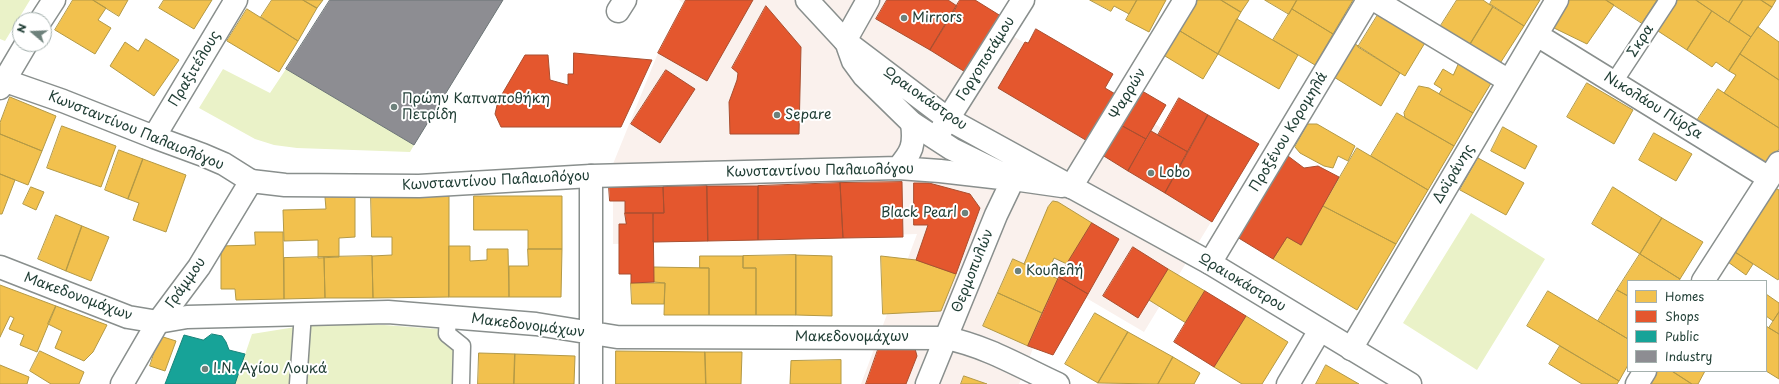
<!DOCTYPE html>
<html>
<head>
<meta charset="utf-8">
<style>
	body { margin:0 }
	#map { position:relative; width:1779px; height:384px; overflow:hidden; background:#fff; font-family:"Playpen Sans",sans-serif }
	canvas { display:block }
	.legend { position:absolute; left:1627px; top:280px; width:140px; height:92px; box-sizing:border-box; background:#fff; border:1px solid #a5b1ae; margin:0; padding:5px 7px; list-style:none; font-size:12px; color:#1f3d34 }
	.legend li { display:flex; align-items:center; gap:8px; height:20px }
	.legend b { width:20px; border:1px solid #a5b1ae }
	.north { position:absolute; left:12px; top:12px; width:40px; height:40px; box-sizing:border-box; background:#fff; border:1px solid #a5b1ae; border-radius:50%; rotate:289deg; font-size:11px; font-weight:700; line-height:16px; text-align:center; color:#1f3d34 }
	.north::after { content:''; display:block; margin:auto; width:14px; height:18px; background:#6d817b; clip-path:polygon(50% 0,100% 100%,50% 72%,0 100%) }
</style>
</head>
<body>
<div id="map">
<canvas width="1779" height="384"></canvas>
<ul class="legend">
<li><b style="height:11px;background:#f2c14e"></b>Homes</li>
<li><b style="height:11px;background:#e4572e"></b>Shops</li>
<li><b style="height:11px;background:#17a398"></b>Public</li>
<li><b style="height:11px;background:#8d8d92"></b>Industry</li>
</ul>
<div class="north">N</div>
</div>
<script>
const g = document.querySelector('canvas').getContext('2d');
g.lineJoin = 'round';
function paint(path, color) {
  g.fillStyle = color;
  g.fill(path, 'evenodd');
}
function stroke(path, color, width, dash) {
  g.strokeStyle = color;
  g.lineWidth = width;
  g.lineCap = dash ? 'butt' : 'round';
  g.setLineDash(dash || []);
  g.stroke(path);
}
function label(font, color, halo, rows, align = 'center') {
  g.font = font + ' "Playpen Sans",sans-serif';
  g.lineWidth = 4;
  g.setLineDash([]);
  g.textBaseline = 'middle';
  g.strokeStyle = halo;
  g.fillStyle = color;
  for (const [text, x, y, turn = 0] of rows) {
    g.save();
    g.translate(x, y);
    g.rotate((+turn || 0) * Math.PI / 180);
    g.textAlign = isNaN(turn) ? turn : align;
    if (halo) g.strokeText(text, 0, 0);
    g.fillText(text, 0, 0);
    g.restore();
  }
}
const built = new Path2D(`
	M679,0H955L1239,176L1144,332L1059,282L1019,384H861L917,234L613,244V164L658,53L684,4Z`);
const green = new Path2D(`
	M0,0H30L5,41L0,39Z
	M223,69L270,93L286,69L414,145L410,152L297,148L274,145L255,139L199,108Z
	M1471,213L1545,259L1477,370L1403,323Z
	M308,325H384L451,330L465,384H235L252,334Z`);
const homes = new Path2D(`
	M73,0H93L106,8L98,20L111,28L95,54L55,30Z
	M93,0H128L119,16Z
	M164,0H212L194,29L159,8Z
	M272,0H303L317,8L298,41L261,17Z
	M303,0H323L317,8Z
	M1090,0H1137L1129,14L1114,6L1111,11Z
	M1137,0H1166L1149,32L1126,20Z
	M1198,0H1221L1241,12L1218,54L1180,31Z
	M1221,0H1249L1241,12Z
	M1265,0H1297L1289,14Z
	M1297,0H1353L1333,34L1292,9Z
	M1457,0H1483L1493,7L1469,46L1440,27Z
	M1492,0H1540L1524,26L1490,4Z
	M1567,0H1606L1614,5L1587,44L1552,27Z
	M1606,0H1657L1642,23Z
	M1678,0H1696L1712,11L1687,50L1658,31Z
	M1696,0H1743L1729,22Z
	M1743,0H1761L1772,7L1751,37L1729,22Z
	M1761,0H1776L1772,7Z
	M1493,7L1524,26L1499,65L1469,46Z
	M247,9L298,41L279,72L227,41Z
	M1292,9L1333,34L1315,65L1273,40Z
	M1712,11L1751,37L1729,71L1716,62L1712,67L1687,50Z
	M1379,13L1426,41L1405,76L1358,47Z
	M1237,19L1298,55L1279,89L1218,54Z
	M1758,27L1779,42V80L1740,54Z
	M1180,31L1218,54L1203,79L1165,56Z
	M146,39L179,60L154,96L110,66L125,42L138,51Z
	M1349,40L1400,73L1381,106L1329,74Z
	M1740,54L1779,80V128L1724,93L1736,75L1729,71Z
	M1460,61L1493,80L1473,113L1439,94L1442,89L1434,84L1443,69L1453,75Z
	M1587,83L1633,110L1614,144L1567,117Z
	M1419,86L1429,88L1473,113L1454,146L1405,118L1404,113Z
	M1718,89L1779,128V149L1766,168L1696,122Z
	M10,97L56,116L42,151L0,134V123Z
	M1397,113L1454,146L1428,190L1371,156Z
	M1308,124H1317L1355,146L1348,161L1338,156L1333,168L1324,166L1300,153L1295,147Z
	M62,126L116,146L101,187L47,168Z
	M1503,127L1537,146L1525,169L1491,151Z
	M1654,133L1692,154L1676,181L1639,160Z
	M0,134L42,151L28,185L0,174Z
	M1357,148L1428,190L1396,244L1323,206Z
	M119,150L143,159L128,199L105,190Z
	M1478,158L1524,183L1506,215L1460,190Z
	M143,159L186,175L166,232L133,220L139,203L128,199Z
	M0,174L15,180L2,214H0Z
	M31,187L44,192L36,210L23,204Z
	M1613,187L1662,218L1640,254L1592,224Z
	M1775,188L1779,190V278L1778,280L1735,252Z
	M355,196V237L339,238V257L318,258V240L284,241L283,210L326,209L325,197Z
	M371,196H449V297L373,298L372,256L392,255V237H372Z
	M474,196H562V249H528V230H474Z
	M1053,201L1058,202L1092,223L1067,264L1054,258L1047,274L1024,264L1048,207Z
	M1323,206L1396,244L1357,310L1273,259L1287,237L1301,245Z
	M56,215L82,226L66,271L38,259Z
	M1662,218L1703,242L1680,279L1640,254Z
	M82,226L109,237L91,281L66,271Z
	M255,232H283L284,299L236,300L235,289H221V246L255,245Z
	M449,246H470V261L487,260V249H508L509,297H449Z
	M528,249H562L561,297H509V266H528Z
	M1735,252L1753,264L1746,275L1728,262Z
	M1640,254L1680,279L1679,281H1628V296L1617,290Z
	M796,255L832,256V316L796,315Z
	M796,255V315H756V268H743V256Z
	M372,256L373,298H325L324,257Z
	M700,256H743V268H756V315H709V268H700Z
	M881,256L916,260L956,274L941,311L883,314Z
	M324,257L325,298L284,299V258Z
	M1013,259L1058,279L1042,313L998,293Z
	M654,267L709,268V315H664L665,283L654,282Z
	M1168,269L1205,291L1186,323L1149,300Z
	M631,283H665L664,304H632Z
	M0,285L56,306L37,352L20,345L24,335L9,329L14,318L10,316L0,337Z
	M1617,290L1628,296V339L1598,321Z
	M1548,291L1628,339V365L1619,381L1527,326Z
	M998,293L1042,313L1028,346L983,326Z
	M1766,294L1779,303V312L1773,321L1766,316Z
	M56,306L107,325L93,352L84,361L55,348L62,331L48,324Z
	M1779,312V334L1769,328Z
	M1095,313L1128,332L1098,383L1065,364Z
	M1246,316L1288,342L1262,384H1242L1214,367Z
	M1766,326L1779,334V379L1766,371Z
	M1128,332L1173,357L1158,384L1098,383Z
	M160,336L176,341L165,371L150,366Z
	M1560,346L1619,381L1617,384H1582L1549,364Z
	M40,351L84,372L79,384H51L30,371Z
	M616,351L705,352L706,384H616Z
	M705,352H742L741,384H706Z
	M479,353L515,354L514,384H478Z
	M515,354L575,356L574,384H514Z
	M1173,357L1200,373L1194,384H1158Z
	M841,360V384H790L791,361Z
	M0,365L29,377L27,384H0Z
	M1326,365L1359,384H1316Z
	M1655,371H1672L1692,384H1647Z
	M1672,371H1705L1698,384H1692Z
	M964,376L987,384H961Z`);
const shops = new Path2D(`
	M686,0H753L707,81L658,53Z
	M887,0H948L957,6L930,50L876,19Z
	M960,0H975L1004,18L970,75L930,50Z
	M766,6L801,47L799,134H730L729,102L737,80L738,73L732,68Z
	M1036,29L1113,74L1105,88L1117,95L1089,142L998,88L1025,42L1028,43Z
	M574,53L652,60L621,127H501L495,114L498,101L525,55H548L550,80L568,85V74H573Z
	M666,70L695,89L660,143L631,124Z
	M1137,88L1166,105L1146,139L1117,123Z
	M1179,98L1208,115L1188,152L1158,135Z
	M1208,115L1259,144L1212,222L1165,193Z
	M1117,123L1146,139L1128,171L1099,153Z
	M1151,131L1188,152L1165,193L1128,171Z
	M1288,156L1304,168L1318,166L1339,177L1301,245L1287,237L1273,259L1237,237Z
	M902,182L903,237L843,238L840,183Z
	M840,183L843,238L758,240V186Z
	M914,183H929L970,194L980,208L956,274L916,260L928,225H914Z
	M707,186H758V240L708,241Z
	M707,186L708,241L653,242V213H664L663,187Z
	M609,187H663L664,213H625V201H610Z
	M625,213H653L654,282L631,283V274H619V224H626Z
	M1092,223L1119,239L1088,294L1059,277Z
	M1133,247L1168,269L1138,318L1103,296Z
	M1059,277L1088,294L1053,355L1028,346Z
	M1205,291L1246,316L1214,367L1174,342Z
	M880,344L914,345L917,356L906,384H866Z`);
const public = new Path2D(`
	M212,334L222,336L226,342L229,350L245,354L235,384H165L184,335L203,340Z`);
const industry = new Path2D(`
	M330,0H503L414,145L286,69Z`);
const pedestrian = new Path2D(`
	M1614,82L1668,0
	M448,316L447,334L462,346L461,384
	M298,384L303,313`);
const minor = new Path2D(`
	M1375,0L1509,81
	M618,11L625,0
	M41,20L54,0
	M1537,35L1769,178
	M845,41L868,0
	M0,79L63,101L154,137L203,155L224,164L251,181
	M0,88L26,44
	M154,137L236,0
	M936,138L1023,0
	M1071,187L1185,0
	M1210,263L1368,0
	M0,267L128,317L158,322L187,317L388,312L536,324L617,337L946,338C986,346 1021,367 1058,384
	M1703,281L1779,163
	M1351,349L1557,0
	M591,384V176
	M1288,384L1320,330
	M1637,384L1645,371`);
const tertiary = new Path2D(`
	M898,168C912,152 915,145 912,123
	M122,384L158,322L199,267L251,181L285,185L419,186L591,176L898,168L940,171L1010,179
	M927,384L996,215L1019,167`);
const secondary = new Path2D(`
	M807,0L845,41L948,119L1210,263L1410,384
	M848,47L853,61L864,76L912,123L952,149L1013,179L1062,186`);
const markers = [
	[904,18,4,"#6d817b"],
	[394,107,4,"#6d817b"],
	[777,115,4,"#6d817b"],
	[1151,173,4,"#6d817b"],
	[965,213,4,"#6d817b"],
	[1018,271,4,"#6d817b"],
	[205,369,4,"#6d817b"]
];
const poiNames = [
	["Mirrors",912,18],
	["Πρώην Καπναποθήκη",402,99],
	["Πετρίδη",402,115],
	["Separe",785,115],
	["Lobo",1159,173],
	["Black Pearl",957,213,"right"],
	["Κουλελή",1026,271],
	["Ι.Ν. Αγίου Λουκά",213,369]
];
const streetNames = [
	["Σκρα",1641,41,-57],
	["Γοργοποτάμου",986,59,-58],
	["Πραξιτέλους",195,69,-59],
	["Ψαρρών",1128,94,-59],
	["Ωραιοκάστρου",925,99,35],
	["Νικολάου Πύρζα",1653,106,32],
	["Κωνσταντίνου Παλαιολόγου",136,131,22],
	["Προξένου Κορομηλά",1289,132,-59],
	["Κωνσταντίνου Παλαιολόγου",820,171,-1],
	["Δοϊράνης",1454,174,-59],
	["Κωνσταντίνου Παλαιολόγου",496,181,-3],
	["Θερμοπυλών",973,271,-68],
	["Γράμμου",186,283,-55],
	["Ωραιοκάστρου",1242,283,31],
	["Μακεδονομάχων",78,297,20],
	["Μακεδονομάχων",528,326,7],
	["Μακεδονομάχων",852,337]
];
paint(built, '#faf1ed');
paint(green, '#eaf2c8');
paint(homes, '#f2c14e');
stroke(homes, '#b39946', 1);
paint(shops, '#e4572e');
stroke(shops, '#a94f30', 1);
paint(public, '#17a398');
stroke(public, '#19847a', 1);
paint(industry, '#8d8d92');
stroke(industry, '#6c7576', 1);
stroke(pedestrian, '#898f8d', 19);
stroke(minor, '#898f8d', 25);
stroke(tertiary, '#898f8d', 25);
stroke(secondary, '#898f8d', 25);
stroke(pedestrian, '#fff', 16);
stroke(minor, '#fff', 22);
stroke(tertiary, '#fff', 22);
stroke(secondary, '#fff', 22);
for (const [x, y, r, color] of markers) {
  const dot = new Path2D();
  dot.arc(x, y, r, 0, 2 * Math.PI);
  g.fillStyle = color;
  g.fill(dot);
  stroke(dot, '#fff', 1.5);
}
label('14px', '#1f3d34', '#fff', poiNames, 'left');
label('14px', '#1f3d34', '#fff', streetNames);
</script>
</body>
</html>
